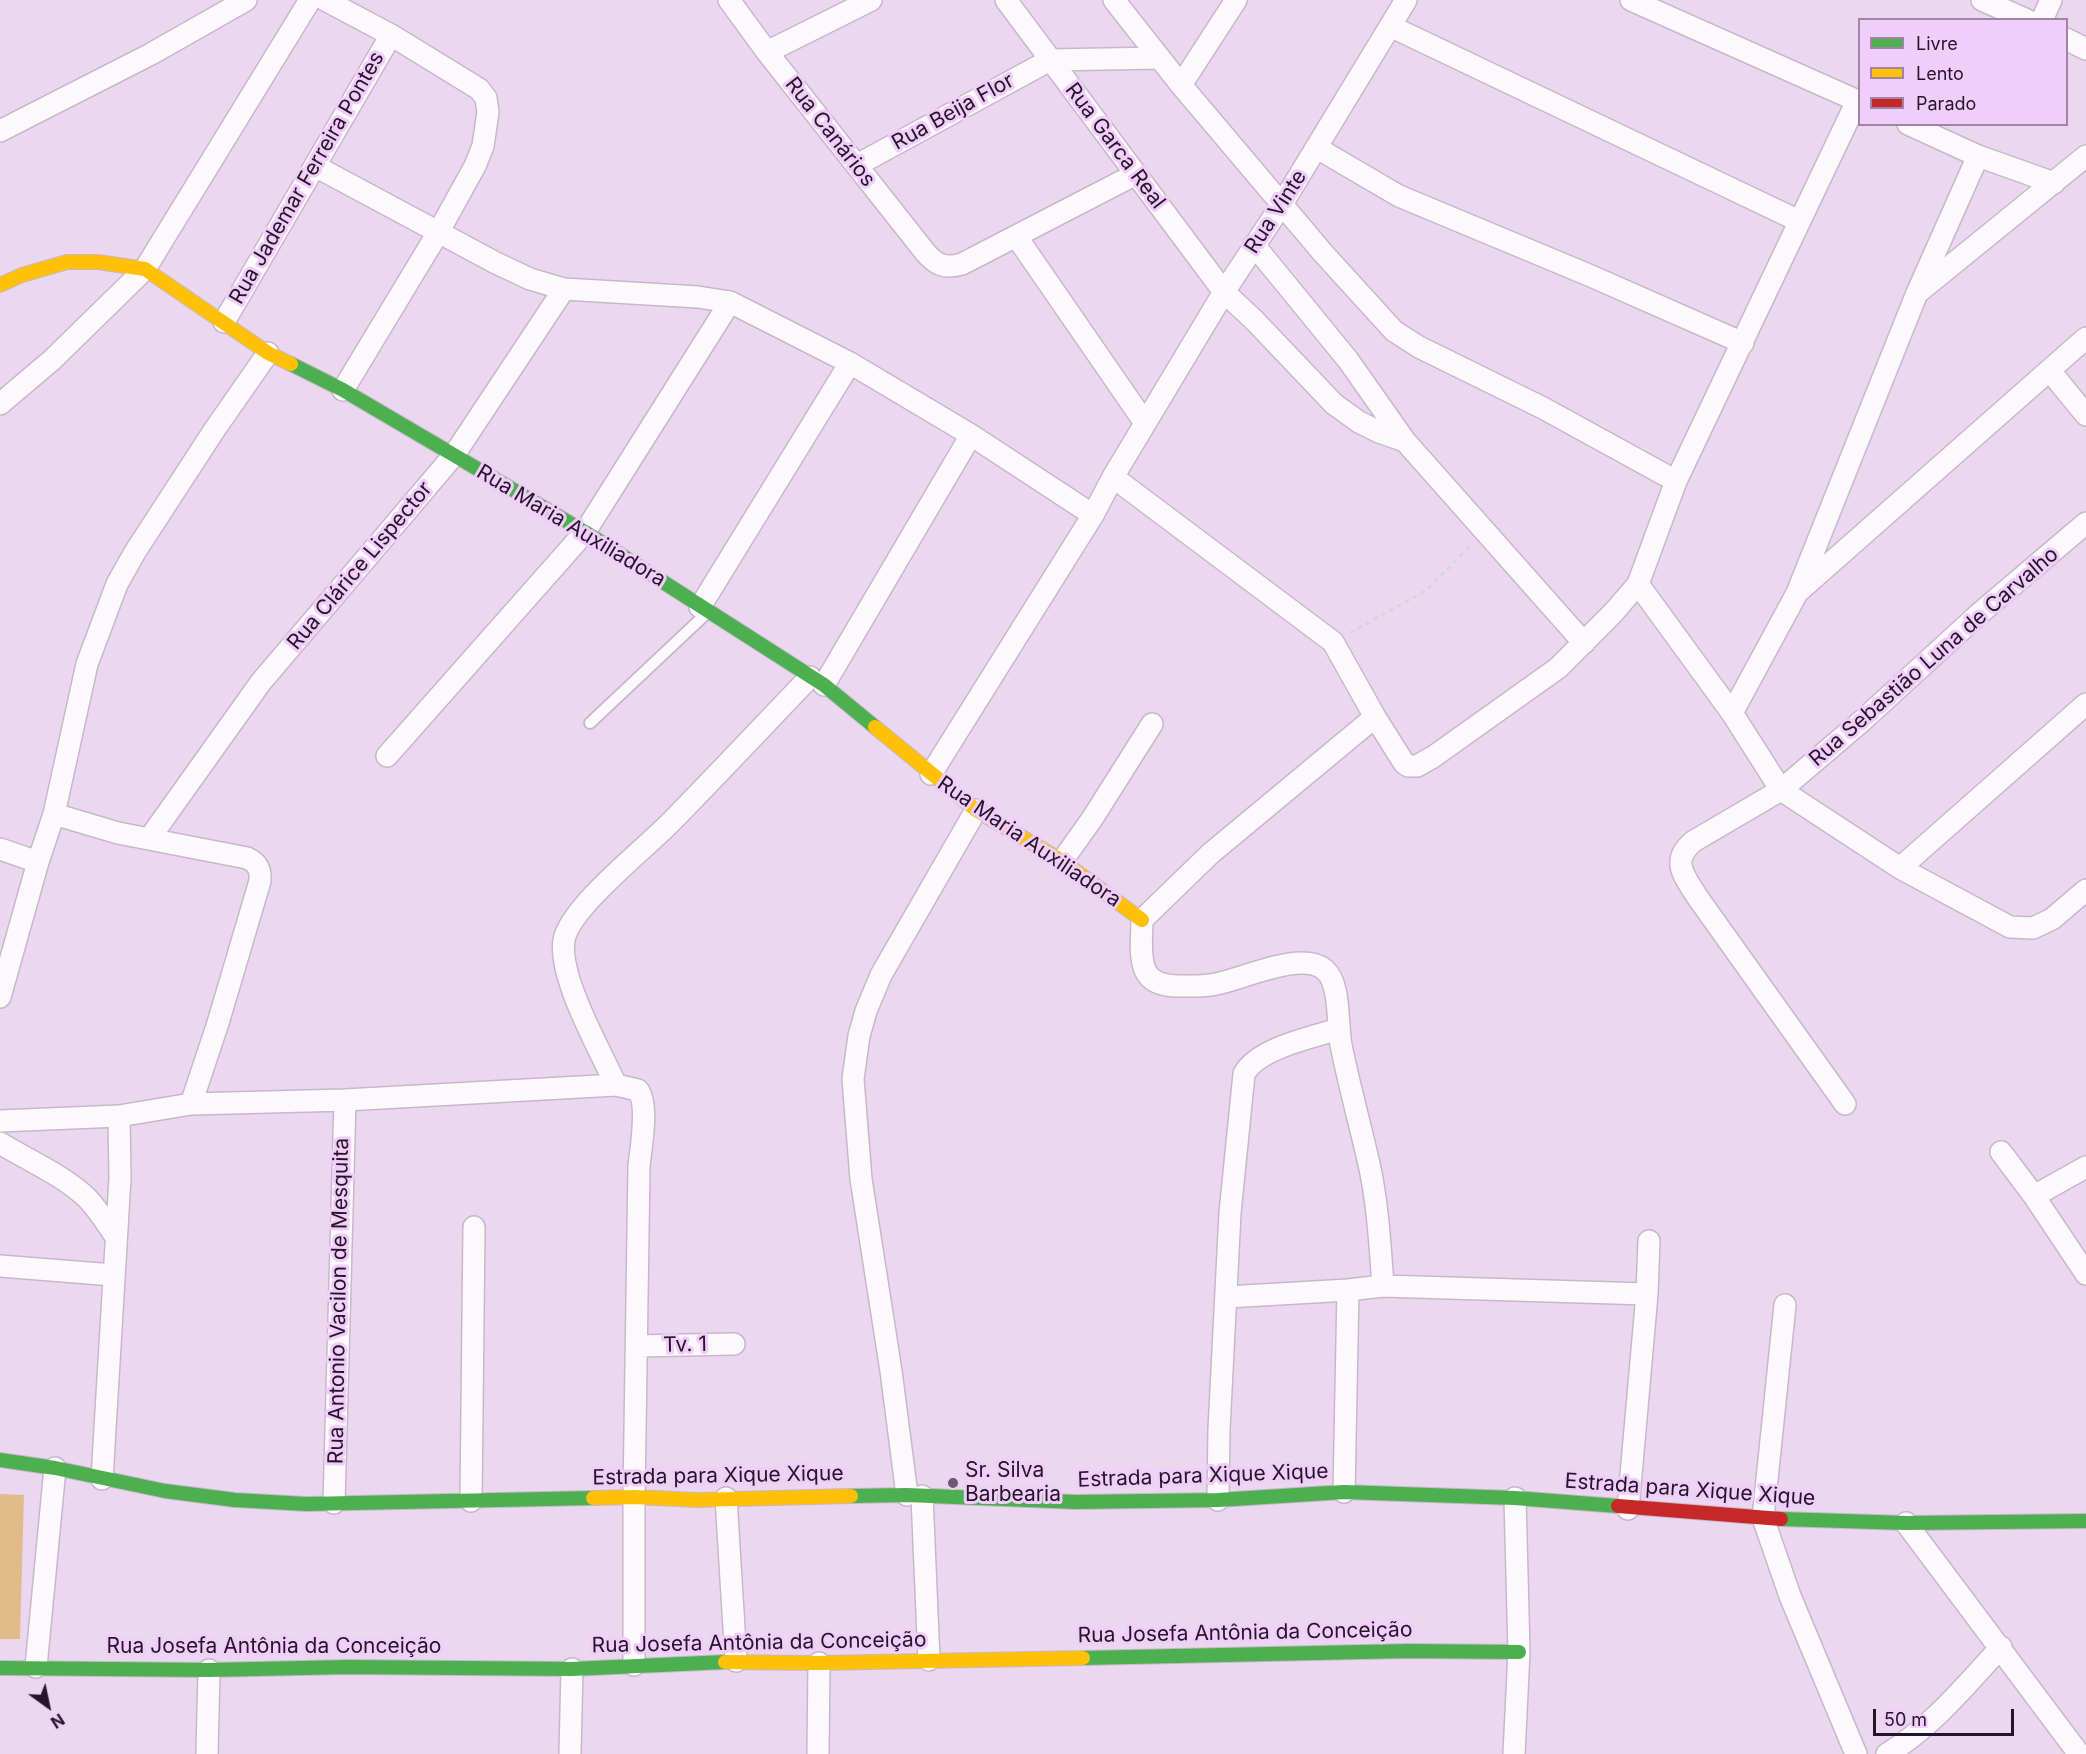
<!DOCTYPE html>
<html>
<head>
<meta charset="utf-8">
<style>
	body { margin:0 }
	#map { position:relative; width:2086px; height:1754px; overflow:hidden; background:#ebd8f0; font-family:Inter,sans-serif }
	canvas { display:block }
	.legend { position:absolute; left:1858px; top:18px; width:210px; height:108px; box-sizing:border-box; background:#f1cdfa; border:2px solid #a083a7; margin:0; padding:8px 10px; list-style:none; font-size:18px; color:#26152a }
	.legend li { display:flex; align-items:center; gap:12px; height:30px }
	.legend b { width:30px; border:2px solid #a083a7 }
	.north { position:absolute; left:18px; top:1676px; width:60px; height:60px; -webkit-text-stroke:4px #f1cdfa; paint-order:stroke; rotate:147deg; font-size:16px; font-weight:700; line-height:24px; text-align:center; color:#26152a }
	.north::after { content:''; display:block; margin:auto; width:21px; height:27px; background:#26152a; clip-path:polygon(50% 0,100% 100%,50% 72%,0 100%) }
	.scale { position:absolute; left:1873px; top:1709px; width:141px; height:27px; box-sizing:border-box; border:3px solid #26152a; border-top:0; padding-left:8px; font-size:18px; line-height:21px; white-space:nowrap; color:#26152a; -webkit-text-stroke:4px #f1cdfa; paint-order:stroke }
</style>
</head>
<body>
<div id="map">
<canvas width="2086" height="1754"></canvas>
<ul class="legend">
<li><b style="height:8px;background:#4caf50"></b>Livre</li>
<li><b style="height:8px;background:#ffc107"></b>Lento</li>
<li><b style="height:8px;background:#c62828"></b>Parado</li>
</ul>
<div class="north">N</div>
<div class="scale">50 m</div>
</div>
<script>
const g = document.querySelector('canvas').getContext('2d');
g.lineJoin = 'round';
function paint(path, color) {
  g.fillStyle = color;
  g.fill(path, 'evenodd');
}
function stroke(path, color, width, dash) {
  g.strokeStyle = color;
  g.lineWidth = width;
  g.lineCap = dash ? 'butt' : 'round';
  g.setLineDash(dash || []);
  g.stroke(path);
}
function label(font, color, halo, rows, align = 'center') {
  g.font = font + ' Inter,sans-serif';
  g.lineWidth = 6;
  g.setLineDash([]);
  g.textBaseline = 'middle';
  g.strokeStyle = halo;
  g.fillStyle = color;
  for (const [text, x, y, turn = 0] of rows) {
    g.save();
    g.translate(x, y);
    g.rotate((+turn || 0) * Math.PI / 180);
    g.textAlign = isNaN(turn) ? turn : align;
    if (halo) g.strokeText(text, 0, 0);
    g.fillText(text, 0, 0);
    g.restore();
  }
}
const green = new Path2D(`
	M0,1494L24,1495L20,1639H0Z`);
const path = new Path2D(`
	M1350,633L1427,590L1472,544`);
const lane = new Path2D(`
	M590,723L708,612`);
const street = new Path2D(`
	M325,0L391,35L479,89L486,98L488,112L483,146L475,166L439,231L343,390
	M729,0L767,52L925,252C936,265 945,269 962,264L1136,174
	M1006,0L1224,292L1254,320L1334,404L1359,422L1379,432L1405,441
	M1114,0L1181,85L1323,253L1394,331L1419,347L1543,408L1676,481
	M1631,0L1860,102
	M1982,0L2027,20
	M2042,20L2051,0
	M1390,26L1799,221
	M2066,39L2086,49
	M767,52L871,0
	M1181,85L1236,0
	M1908,124L1978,156L2054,183
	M0,131L151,54L246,0
	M1317,148L1399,196L1591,276L1743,343
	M857,165L1050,60L1160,58
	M315,166L496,263L530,279L564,289L698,297L730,302L850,363L971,435L1093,515
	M1016,236L1145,423
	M1254,245L1348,360L1405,441L1584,643
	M1921,290L2086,156
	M224,322L391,35
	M2050,371L2086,415
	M0,404L52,360L145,269L310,0
	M1113,477L1333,642L1375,717L1404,763L1408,766H1417L1433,757L1558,668L1613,613L1638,584L1676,481L1857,101
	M1638,584L1732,713L1781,790L1900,868L2010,927L2033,928L2052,919L2086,890
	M1800,590L2086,338
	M700,607L850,363
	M824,685L971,435
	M1732,713L1797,593L1917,293L1978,156
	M1375,717L1210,854L1142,920C1142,936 1139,955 1145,970C1151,984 1166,986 1179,986C1192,986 1204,987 1216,984C1243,979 1302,950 1325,970C1341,984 1337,1025 1341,1045C1349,1085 1360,1124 1369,1164C1378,1204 1380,1246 1383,1286
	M387,756L585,532L730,302
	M931,774L1093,515L1113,477L1224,292L1282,204L1406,0
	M54,814L118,833L247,858C258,863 261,870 260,881L218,1023L191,1104
	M149,839L261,682L454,455L564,289
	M0,849L38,862
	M1062,861L1092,819L1152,724
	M1900,868L2086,704
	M0,997L38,862L54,814L87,664L117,584L135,552L215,429L268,353
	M616,1085C600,1050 558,977 564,940C570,907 646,848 671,822C718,774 764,725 810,677
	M1845,1104L1698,898C1685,877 1669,861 1694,841L1781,790L1863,720L1979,614L2086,523
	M0,1121L119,1116L191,1104L345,1100L616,1085L638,1090C649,1105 641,1147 639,1166L634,1497V1665
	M0,1143C29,1161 63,1175 88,1199C99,1211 107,1224 116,1237
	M2001,1152L2034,1196L2086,1274
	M2034,1196L2086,1167
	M0,1266L113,1275
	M1227,1297L1348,1290L1383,1286L1647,1294
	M1785,1305L1763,1518L1790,1596L1856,1754
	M637,1346L734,1344
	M102,1479L120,1178L119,1116
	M1344,1492L1348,1290
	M907,1495L891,1371L861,1179L853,1079L859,1036L866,1011L881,975L976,810
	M922,1496L929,1660
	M726,1498L736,1661
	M1218,1500L1219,1429L1230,1213L1244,1074C1258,1048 1311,1038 1338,1029
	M471,1501L474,1227
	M334,1503L345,1100
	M1628,1509L1647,1294L1649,1241
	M1906,1523L2079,1754
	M36,1667L55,1468
	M207,1754L209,1670
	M570,1754L572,1669
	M818,1754L819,1663
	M1514,1754L1519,1652L1515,1498
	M1887,1754C1932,1727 1966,1685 2001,1647`);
const fast = new Path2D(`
	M291,364L343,390L585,532L824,685L875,727
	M0,1460L55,1468L165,1491L235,1500L306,1504L593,1498
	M851,1496L907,1495L1076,1502L1218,1500L1344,1492L1515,1498L1618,1506
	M1781,1519L1906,1523L2086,1521
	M1083,1658L1408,1651L1519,1652
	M0,1668L209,1670L348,1667L572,1669L725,1662`);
const slow = new Path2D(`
	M0,285L22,275L67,262H98L145,269L268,353L291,364
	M875,727L976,810L1062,861L1142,920
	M593,1498L634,1497L697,1500L851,1496
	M725,1662L819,1663L1083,1658`);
const jam = new Path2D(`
	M1618,1506L1781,1519`);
const markers = [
	[953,1483,6,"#6b596f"]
];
const streetNames = [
	["Rua Beija Flor",953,112,-29],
	["Rua Canários",830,132,52],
	["Rua Garca Real",1115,146,53],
	["Rua Jademar Ferreira Pontes",307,178,-60],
	["Rua Vinte",1276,212,-57],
	["Rua Maria Auxiliadora",571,526,31],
	["Rua Clárice Lispector",360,566,-50],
	["Rua Sebastião Luna de Carvalho",1934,657,-41],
	["Rua Maria Auxiliadora",1029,842,34],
	["Rua Antonio Vacilon de Mesquita",339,1301,-89],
	["Tv. 1",685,1345,-1],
	["Estrada para Xique Xique",718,1476,-1],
	["Estrada para Xique Xique",1203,1476,-2],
	["Estrada para Xique Xique",1690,1490,4],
	["Rua Josefa Antônia da Conceição",1245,1633,-1],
	["Rua Josefa Antônia da Conceição",759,1643,-1],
	["Rua Josefa Antônia da Conceição",274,1647]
];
const poiNames = [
	["Sr. Silva",965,1471],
	["Barbearia",965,1495]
];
paint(green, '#e2bb8a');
stroke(lane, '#c8b7cb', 14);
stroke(street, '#c8b7cb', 24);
stroke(fast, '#c8b7cb', 16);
stroke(slow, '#c8b7cb', 16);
stroke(jam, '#c8b7cb', 16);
stroke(path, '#d9d4db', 3, [4.5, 4.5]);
stroke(lane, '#fcf9fd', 10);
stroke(street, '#fcf9fd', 21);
stroke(fast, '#4caf50', 14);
stroke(slow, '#ffc107', 14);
stroke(jam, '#c62828', 14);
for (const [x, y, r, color] of markers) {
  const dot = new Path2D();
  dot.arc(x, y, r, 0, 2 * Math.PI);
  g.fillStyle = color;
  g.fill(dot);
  stroke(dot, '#f1cdfa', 2);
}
label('21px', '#26152a', '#f1cdfa', streetNames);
label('21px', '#26152a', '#f1cdfa', poiNames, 'left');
</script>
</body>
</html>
